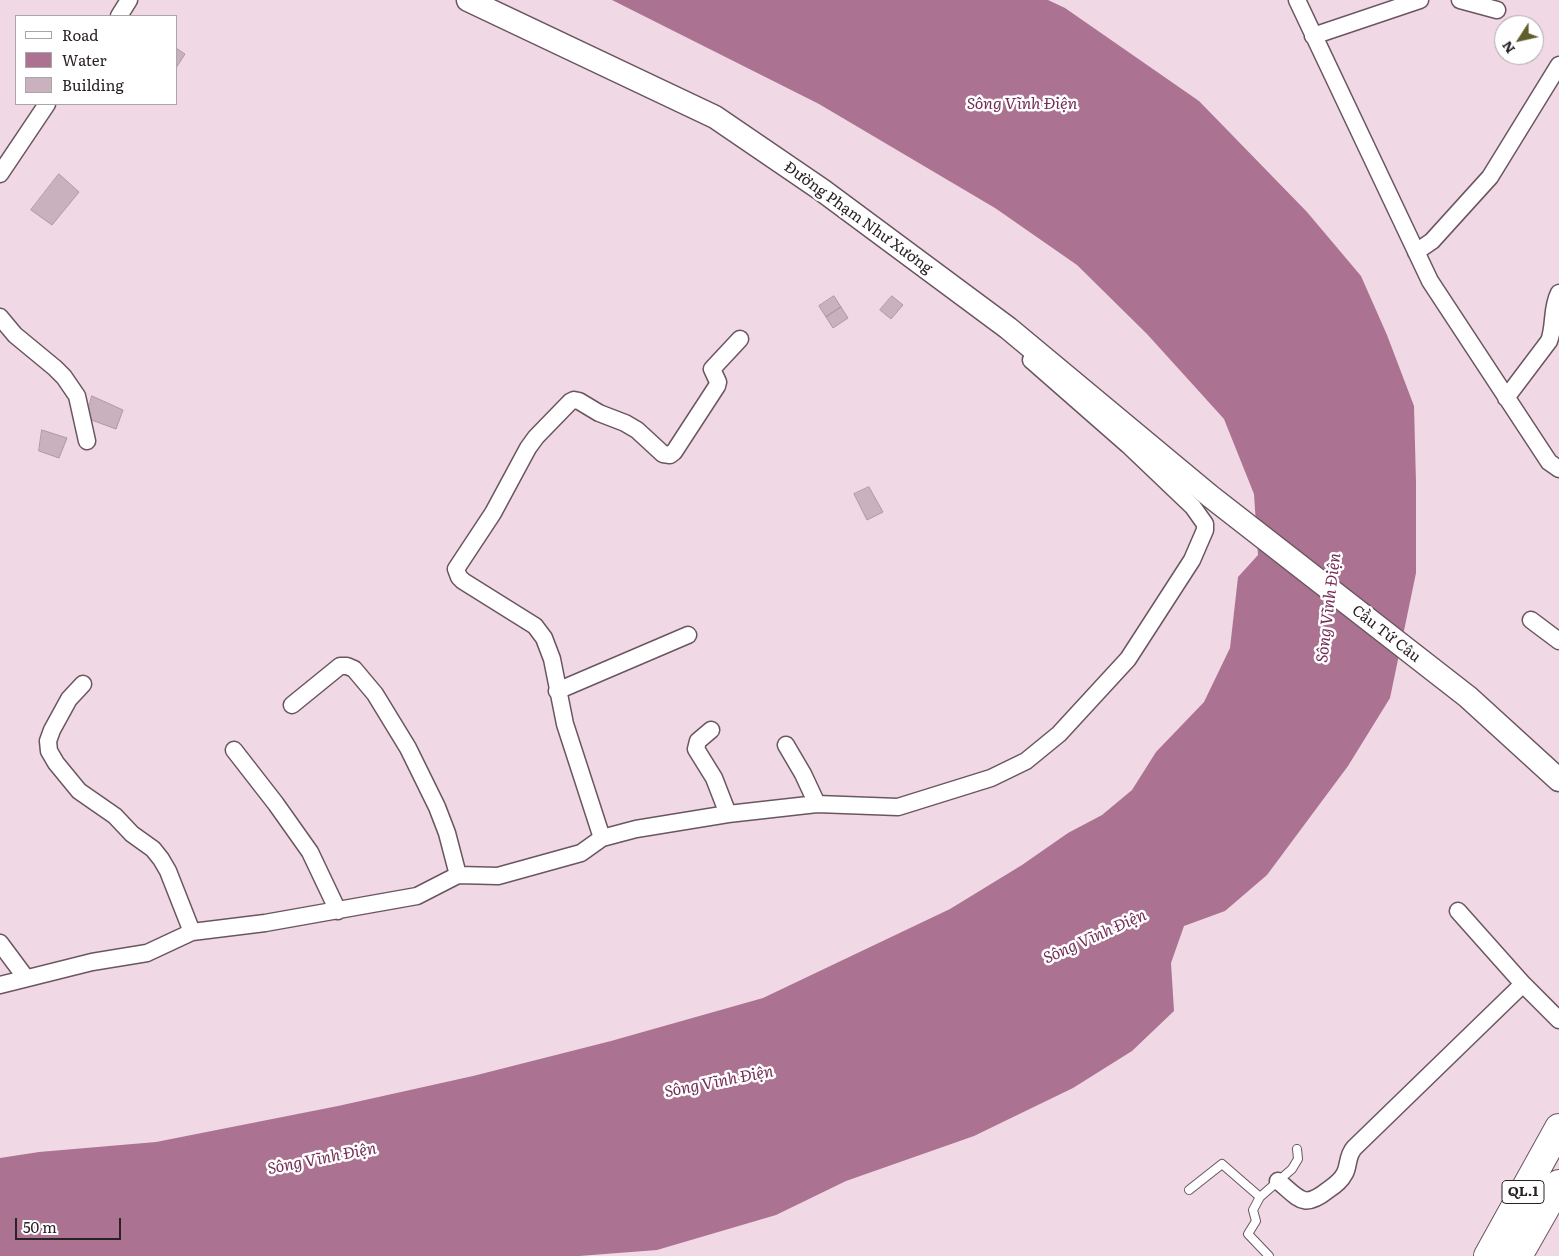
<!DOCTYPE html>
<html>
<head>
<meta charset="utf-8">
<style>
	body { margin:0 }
	#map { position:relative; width:1559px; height:1256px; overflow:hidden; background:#f0d8e4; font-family:Literata,serif }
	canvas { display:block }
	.legend { position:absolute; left:15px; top:15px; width:162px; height:90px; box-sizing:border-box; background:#fff; border:1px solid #aaa6a8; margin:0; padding:6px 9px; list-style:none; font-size:15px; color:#2a2125 }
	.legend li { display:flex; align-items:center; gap:10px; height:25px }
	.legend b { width:25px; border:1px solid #aaa6a8 }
	.north { position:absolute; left:1494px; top:15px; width:50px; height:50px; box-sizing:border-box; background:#fff; border:1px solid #aaa6a8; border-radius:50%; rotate:235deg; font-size:14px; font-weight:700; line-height:20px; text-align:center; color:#2a2125 }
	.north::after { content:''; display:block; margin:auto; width:18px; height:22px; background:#605f2c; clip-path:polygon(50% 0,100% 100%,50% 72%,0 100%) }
	.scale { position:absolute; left:15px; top:1218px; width:106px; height:22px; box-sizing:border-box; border:2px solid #2a2125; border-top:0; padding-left:6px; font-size:15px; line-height:18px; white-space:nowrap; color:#2a2125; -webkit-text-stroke:4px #fff; paint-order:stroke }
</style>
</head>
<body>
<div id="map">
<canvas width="1559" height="1256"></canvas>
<ul class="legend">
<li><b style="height:6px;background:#fff"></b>Road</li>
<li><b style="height:14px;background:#ac7291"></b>Water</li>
<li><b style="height:14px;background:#c9b2bd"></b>Building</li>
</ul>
<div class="north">N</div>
<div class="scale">50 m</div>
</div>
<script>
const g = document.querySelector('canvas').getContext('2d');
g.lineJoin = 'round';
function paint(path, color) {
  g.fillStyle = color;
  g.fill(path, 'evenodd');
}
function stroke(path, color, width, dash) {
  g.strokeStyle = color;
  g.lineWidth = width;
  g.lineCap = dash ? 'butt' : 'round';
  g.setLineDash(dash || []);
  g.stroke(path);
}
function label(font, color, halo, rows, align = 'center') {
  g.font = font + ' Literata,serif';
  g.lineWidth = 5;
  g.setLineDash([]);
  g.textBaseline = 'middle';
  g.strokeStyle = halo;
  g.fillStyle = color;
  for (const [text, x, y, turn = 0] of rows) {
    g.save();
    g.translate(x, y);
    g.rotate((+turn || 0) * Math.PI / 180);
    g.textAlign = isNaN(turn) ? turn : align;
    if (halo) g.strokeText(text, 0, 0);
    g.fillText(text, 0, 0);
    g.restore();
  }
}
const water = new Path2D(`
	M612,0H1048L1065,8L1199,101L1307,212L1361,276L1387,335L1414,406L1416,483V573L1390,698L1348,766L1267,875L1225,911L1184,926L1171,963L1174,1011L1132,1051L1073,1088L974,1136L846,1181L776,1215L657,1250L579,1256H0V1158L39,1152L156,1142L338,1106L473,1076L611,1041L763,998L950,909L1022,865L1068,833L1102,815L1132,790L1156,752L1204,702L1230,648L1238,577L1258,555L1254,494L1224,419L1147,334L1077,265L995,208L819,104Z`);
const building = new Path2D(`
	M176,48L185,54L176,68Z
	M59,174L79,192L52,225L31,210Z
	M834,296L841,307L826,317L819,306Z
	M892,296L903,305L891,319L880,310Z
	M841,307L848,318L833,328L826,317Z
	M92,396L123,410L116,429L86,418Z
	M42,430L67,438L59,458L39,451Z
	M869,487L883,512L867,520L854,494Z`);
const lane = new Path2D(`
	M1189,1190L1222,1164L1260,1197
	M1269,1256L1248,1234L1256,1221L1253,1210L1260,1197L1292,1169L1298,1159L1297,1149`);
const street = new Path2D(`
	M1297,0L1430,281L1549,462L1559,469
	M1460,0L1497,10
	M119,16L129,0
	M1313,36L1420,0
	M0,174L47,104
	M1416,252L1432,241L1490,177L1559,65
	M0,317L15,335L55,368L64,377L77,396L87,441
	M1506,398L1549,341C1555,326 1551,308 1559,293
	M1531,620L1559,641
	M83,684L69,699L52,730L48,741L49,751L56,763L79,791L115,816L132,834L153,849L161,859L168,871L192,932
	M557,691L688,635
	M292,705L340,666H347L354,669L375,694L408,748L437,807L447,833L458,875
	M711,730L698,741L696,749L714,778L728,814
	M786,745L803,774L817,804
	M234,750L276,804L310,852L338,911
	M602,838L565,724L552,659L544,638L535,626L463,581L459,577L456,569L493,513L528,448L536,437L570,402L574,400L579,401L599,413L625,423L637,430L663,454L670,455L674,452L717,386L718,382L712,369L740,339
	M1458,911L1523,984L1559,1020
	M0,943L26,978
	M0,985L92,962L147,953L192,932L265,923L417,896L458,875L498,876L581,853L602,838L636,829L728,814L817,804L898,807L991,778L1026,761L1059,734L1128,659L1192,560L1205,530V524L1193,507L1128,445L1031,360
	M1278,1181C1299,1198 1303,1210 1328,1190C1335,1185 1341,1181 1345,1173C1349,1165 1347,1156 1354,1148L1523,984`);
const secondary = new Path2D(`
	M468,0L715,117L822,190L1008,328L1210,496L1468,697L1559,780`);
const highway = new Path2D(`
	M1488,1256L1559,1128
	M1518,1256L1559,1184`);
const shields = [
	[1523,1192,42]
];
const shieldNames = [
	["QL.1",1523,1192]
];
const streetNames = [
	["Đường Phạm Như Xương",858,218,36],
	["Cầu Tứ Câu",1386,634,38]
];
const waterNames = [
	["Sông Vĩnh Điện",1022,104],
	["Sông Vĩnh Điện",1329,608,-83],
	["Sông Vĩnh Điện",1095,937,-24],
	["Sông Vĩnh Điện",719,1082,-11],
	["Sông Vĩnh Điện",322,1159,-11]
];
paint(water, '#ac7291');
paint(building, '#c9b2bd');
stroke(building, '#af98a4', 1);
stroke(lane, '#6a5660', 10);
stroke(street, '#6a5660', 19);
stroke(secondary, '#6a5660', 25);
stroke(highway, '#6a5660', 30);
stroke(lane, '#fff', 8);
stroke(street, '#fff', 16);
stroke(secondary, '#fff', 22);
stroke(highway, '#fff', 28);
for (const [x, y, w] of shields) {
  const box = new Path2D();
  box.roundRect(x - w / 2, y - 11.5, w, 23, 4);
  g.fillStyle = '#fff';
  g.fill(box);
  stroke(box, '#2a2125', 1);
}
label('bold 14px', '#2a2125', null, shieldNames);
label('15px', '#2a2125', '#fff', streetNames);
label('italic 16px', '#742c56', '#fff', waterNames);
</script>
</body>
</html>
